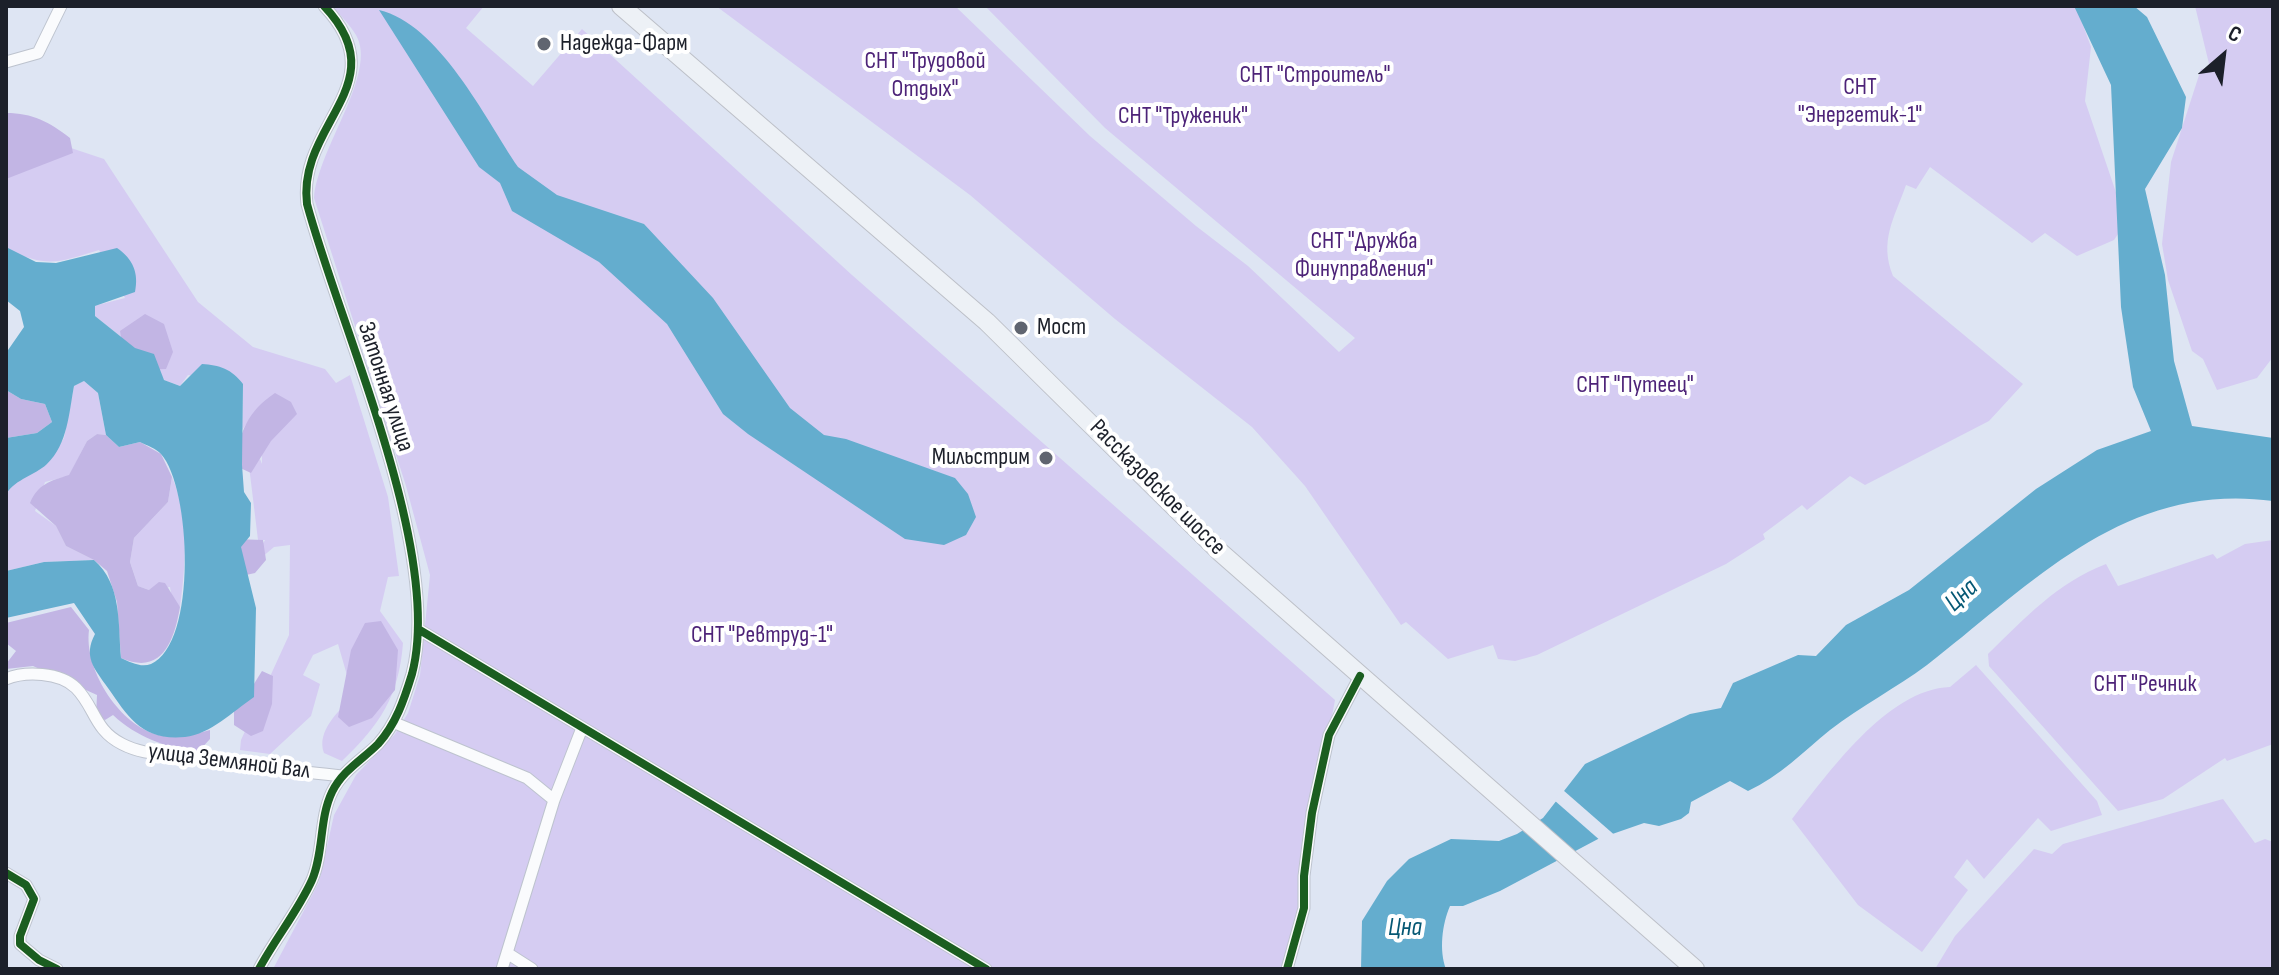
<!DOCTYPE html>
<html>
<head>
<meta charset="utf-8">
<style>
	body { margin:0 }
	#map { position:relative; width:2279px; height:975px; overflow:hidden; background:#dee5f3; font-family:"Sofia Sans Condensed",sans-serif }
	canvas { display:block }
	.frame { position:absolute; inset:0; border:8px solid #1c202a; pointer-events:none }
	.north { position:absolute; left:2183px; top:16px; width:80px; height:80px; -webkit-text-stroke:6px #fff; paint-order:stroke; rotate:28deg; font-size:22px; font-weight:700; line-height:32px; text-align:center; color:#1c202a }
	.north::after { content:''; display:block; margin:auto; width:28px; height:36px; background:#1c202a; clip-path:polygon(50% 0,100% 100%,50% 72%,0 100%) }
</style>
</head>
<body>
<div id="map">
<canvas width="2279" height="975"></canvas>
<div class="frame"></div>
<div class="north">С</div>
</div>
<script>
const g = document.querySelector('canvas').getContext('2d');
g.lineJoin = 'round';
function paint(path, color) {
  g.fillStyle = color;
  g.fill(path, 'evenodd');
}
function stroke(path, color, width, dash) {
  g.strokeStyle = color;
  g.lineWidth = width;
  g.lineCap = dash ? 'butt' : 'round';
  g.setLineDash(dash || []);
  g.stroke(path);
}
function label(font, color, halo, rows, align = 'center') {
  g.font = font + ' "Sofia Sans Condensed",sans-serif';
  g.lineWidth = 8;
  g.setLineDash([]);
  g.textBaseline = 'middle';
  g.strokeStyle = halo;
  g.fillStyle = color;
  for (const [text, x, y, turn = 0] of rows) {
    g.save();
    g.translate(x, y);
    g.rotate((+turn || 0) * Math.PI / 180);
    g.textAlign = isNaN(turn) ? turn : align;
    if (halo) g.strokeText(text, 0, 0);
    g.fillText(text, 0, 0);
    g.restore();
  }
}
const green = new Path2D(`
	M332,6H484L466,28L533,86L582,29L852,275L1335,700L1310,834L1304,908L1287,969H273L319,882L334,815L356,775L395,734L408,713L420,675L430,575L406,486L314,198C318,148 378,73 356,35C350,25 340,15 332,6Z
	M716,6H955L1090,136L1196,226L1248,266L1339,352L1355,338L1105,128L985,6H2076L2091,47L2085,101L2126,222L2114,240L2077,256L2045,233L2032,243L1930,167L1916,189L1906,185C1894,219 1879,241 1893,276L2023,384L1989,421L1865,485L1850,476L1807,510L1802,505L1763,534L1765,539L1726,564L1537,655L1515,661L1498,659L1493,645L1448,659L1406,622L1401,625L1305,486L1252,427L1115,319L970,195Z
	M2195,6H2273V357L2257,378L2217,390L2203,359L2192,351L2168,280L2162,244L2171,162L2201,69L2210,68Z
	M68,147L104,159L198,302L253,347L325,369L336,383L350,375L388,497L399,576L388,577L380,611L403,643C399,696 380,725 342,761L324,753C316,731 339,711 353,696L338,644L313,655L303,675L320,684L311,716L270,754L240,750L241,740L289,635L290,545L274,547L261,558L260,549L265,540H258L249,466L260,459L262,464L261,405L242,430L243,384L188,375L180,386L164,380L135,348L95,316L94,306L125,298L99,250C56,263 49,268 6,249V172Z
	M84,381L98,393L106,435L97,434L87,441L69,476L45,482L35,511L56,526L66,546L94,560L44,562L6,571V494L14,482L47,464L64,438L74,386Z
	M172,477C189,517 186,565 180,607L172,599L170,587L149,590L138,586L130,562L134,538L168,502Z
	M2273,540V744L2227,761L2225,758L2163,799L2118,811L1989,666L1988,654C2025,618 2057,583 2106,564L2118,586L2213,554L2217,559L2245,544Z
	M1976,665L2097,801L2102,815L2051,831L2038,818L1984,879L1967,859L1954,877L1968,890L1922,952L1858,905L1792,819C1828,774 1887,689 1950,687Z
	M2223,799L2255,843L2265,839L2273,842V969H1935L1955,936L2034,849L2052,854L2063,844Z`);
const forest = new Path2D(`
	M6,113C33,113 49,122 70,138L73,153L6,179Z
	M145,314L164,324L173,352L166,369L137,370L124,354L120,331Z
	M6,390L21,399L45,404L52,422L37,433L6,438Z
	M275,393L291,402L297,414L271,441L251,473L236,466C238,433 248,411 275,393Z
	M97,434L106,435L119,447L140,442L161,454L172,477L168,502L134,538L130,562L138,586L149,590L159,582L165,583L180,607C174,641 162,676 121,658L117,602L107,571L94,560L66,546L56,526L30,503C38,484 50,481 69,475L87,441Z
	M235,539L263,540L266,560L255,573L237,577Z
	M71,607L89,630C84,668 117,722 155,734C173,740 192,735 210,730V739L197,753C164,746 138,738 113,715L105,720L96,717L97,695L33,666L6,669V664L16,651L6,643V623Z
	M381,621L398,650L395,690L372,718L349,727L338,717L351,650L365,623Z
	M262,671L273,676L272,704L263,731L251,736L234,725V705L247,695Z`);
const water = new Path2D(`
	M2074,6H2134L2147,17L2186,97L2182,128L2145,189L2165,275L2174,361L2192,426L2273,438V501C2125,481 2033,583 1927,665C1896,688 1861,706 1830,730C1803,752 1780,776 1748,791L1730,781L1691,802L1689,813L1681,819L1659,826L1644,823L1598,839L1500,891L1463,906H1450C1442,924 1439,951 1446,969H1361L1362,921L1387,881L1409,859L1451,839L1499,841L1517,834L1543,818L1585,764L1690,714L1721,708L1733,683L1798,655L1816,656L1846,625L1909,590L2036,489L2097,450L2151,431L2133,387L2121,307L2111,85Z
	M379,10C439,24 485,118 518,167L557,195L644,224L713,298L790,408L824,435L846,439L955,478L968,494L976,517L966,535L944,545L905,539L748,434L723,414L667,324L599,262L512,211L500,183L479,167Z
	M6,247L36,262L56,263L117,248C133,259 139,273 135,292L95,306V316L135,348L154,354L164,380L180,386L202,364C219,365 232,369 243,384L242,465L244,492L251,503L250,536L241,547L256,608L254,697C232,712 211,734 185,737C142,741 129,718 108,688C94,668 83,657 95,634L74,603L6,618V571L44,562L94,560C122,584 118,624 121,658C130,662 141,668 151,664C198,644 191,487 161,454C157,449 146,445 140,442L119,447L106,435L98,393L84,381L74,386C69,412 68,444 47,464C34,476 17,478 6,494V438L37,433L52,422L45,404L21,399L6,390V353L24,327L20,311L6,300Z`);
const pier = new Path2D(`
	M1563,790L1618,838L1602,842L1554,800Z`);
const minor = new Path2D(`
	M6,62L38,53L61,6
	M418,629L986,969
	M6,679C25,671 60,672 76,688C95,707 94,730 122,744C141,754 162,754 182,757C235,765 288,770 342,776
	M395,723L527,778L554,800L582,728
	M6,873L26,885L34,899L20,936V944L39,960L57,969
	M507,953L532,969
	M259,969C275,939 298,911 312,880C324,852 319,819 332,792C343,770 362,760 378,744C396,724 404,700 412,674C444,553 340,327 307,204C297,123 398,84 324,6
	M502,969L554,800
	M1287,969L1304,908V876L1312,813L1329,735L1360,676`);
const primary = new Path2D(`
	M621,6L987,322L1220,552L1695,969`);
const cycleway = new Path2D(`
	M418,629L986,969
	M6,873L26,885L34,899L20,936V944L39,960L57,969
	M259,969C275,939 298,911 312,880C324,852 319,819 332,792C343,770 362,760 378,744C396,724 404,700 412,674C444,553 340,327 307,204C297,123 398,84 324,6
	M1287,969L1304,908V876L1312,813L1329,735L1360,676`);
const markers = [
	[544,44,8,"#606570"],
	[1021,328,8,"#606570"],
	[1046,458,8,"#606570"]
];
const poiNames = [
	["Надежда-Фарм",560,44],
	["Мост",1037,328],
	["Мильстрим",1030,458,"right"]
];
const parkNames = [
	["СНТ \"Трудовой",925,62],
	["Отдых\"",925,90],
	["СНТ \"Строитель\"",1315,76],
	["СНТ",1860,88],
	["\"Энергетик-1\"",1860,116],
	["СНТ \"Труженик\"",1183,117],
	["СНТ \"Дружба",1364,242],
	["Финуправления\"",1364,270],
	["СНТ \"Путеец\"",1635,386],
	["СНТ \"Ревтруд-1\"",762,636],
	["СНТ \"Речник",2145,685]
];
const streetNames = [
	["Затонная улица",385,387,72],
	["Рассказовское шоссе",1157,488,45],
	["улица Земляной Вал",229,762,7]
];
const waterNames = [
	["Цна",1962,596,-43],
	["Цна",1405,928]
];
paint(green, '#d5ccf2');
paint(forest, '#c2b5e4');
paint(water, '#64adce');
paint(pier, '#dee5f3');
stroke(minor, '#bdc3ce', 13);
stroke(primary, '#bdc0c8', 20);
stroke(minor, '#fafbfd', 11);
stroke(primary, '#edf1f6', 18);
stroke(cycleway, '#1b5e20', 8);
for (const [x, y, r, color] of markers) {
  const dot = new Path2D();
  dot.arc(x, y, r, 0, 2 * Math.PI);
  g.fillStyle = color;
  g.fill(dot);
  stroke(dot, '#fff', 3);
}
label('24px', '#1c202a', '#fff', poiNames, 'left');
label('24px', '#4d2378', '#fff', parkNames);
label('24px', '#1c202a', '#fff', streetNames);
label('italic 26px', '#055874', '#fff', waterNames);
</script>
</body>
</html>
